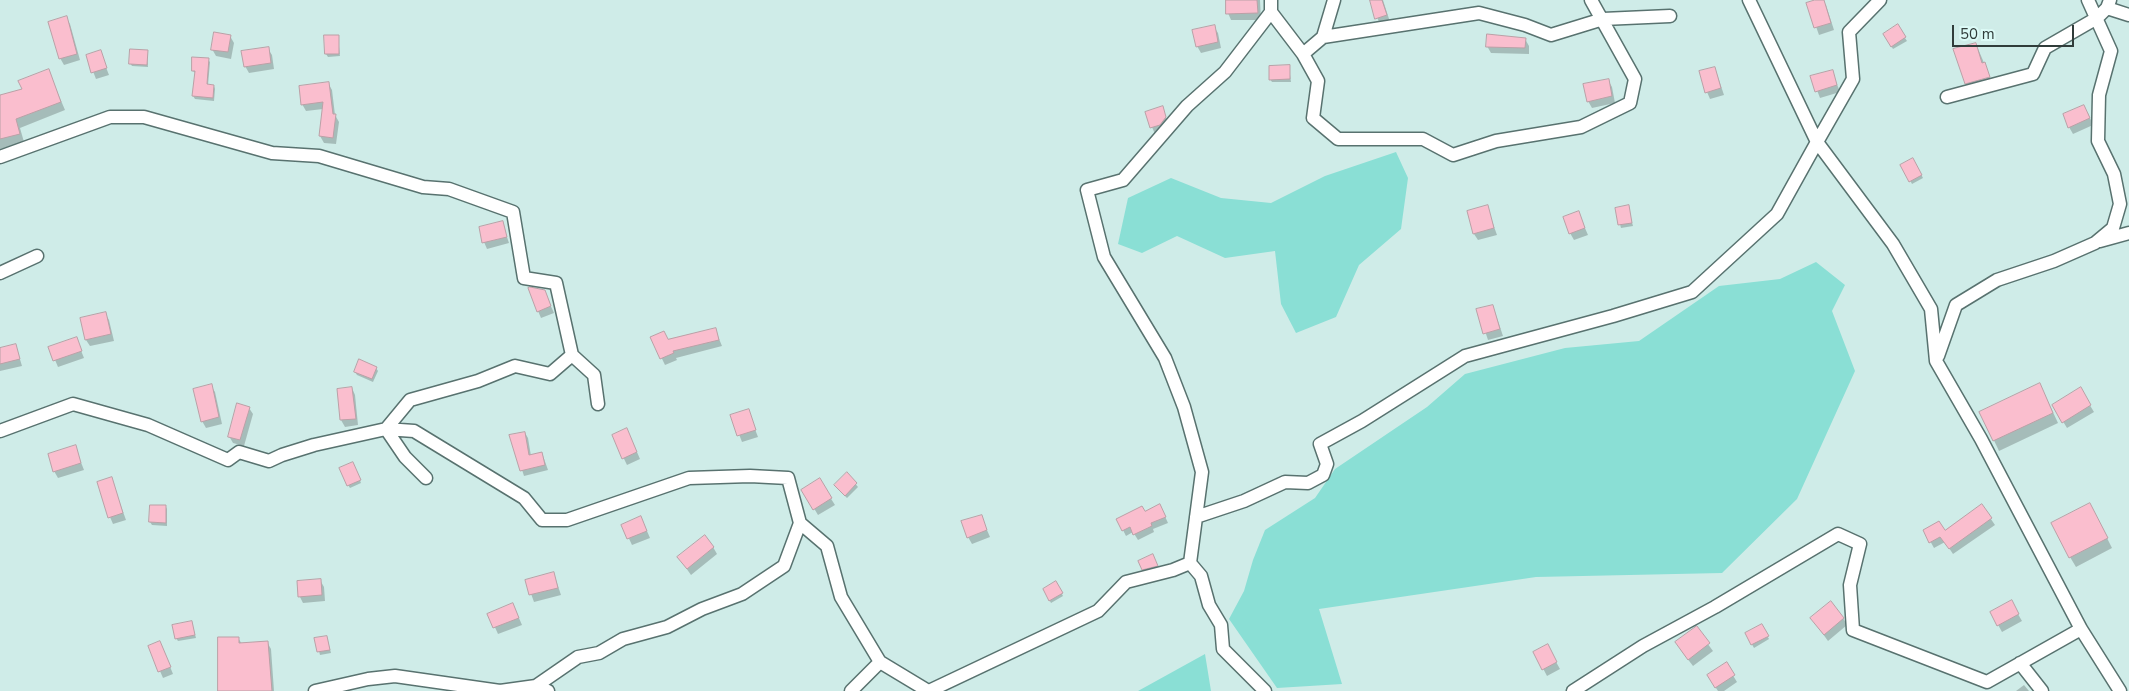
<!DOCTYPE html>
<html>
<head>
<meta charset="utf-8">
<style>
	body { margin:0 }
	#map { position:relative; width:2129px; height:691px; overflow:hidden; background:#cfece8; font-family:"Nunito Sans",sans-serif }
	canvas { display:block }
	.scale { position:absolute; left:1952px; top:25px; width:122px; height:22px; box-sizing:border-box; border:2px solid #303c3a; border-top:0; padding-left:6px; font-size:15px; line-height:18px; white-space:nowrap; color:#303c3a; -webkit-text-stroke:4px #dcfaf6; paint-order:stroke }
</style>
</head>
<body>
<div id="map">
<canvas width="2129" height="691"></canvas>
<div class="scale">50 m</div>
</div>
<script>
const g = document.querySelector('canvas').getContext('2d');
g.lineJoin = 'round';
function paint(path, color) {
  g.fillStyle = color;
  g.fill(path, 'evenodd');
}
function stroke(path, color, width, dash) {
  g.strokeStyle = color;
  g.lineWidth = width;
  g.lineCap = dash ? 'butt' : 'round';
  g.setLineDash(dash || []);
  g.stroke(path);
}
const green = new Path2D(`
	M1396,152L1408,178L1401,229L1359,265L1336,317L1296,333L1281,304L1275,251L1225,258L1177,236L1142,253L1118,244L1128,198L1171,178L1221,198L1271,203L1325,176Z
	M1816,262L1845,285L1832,311L1855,371L1797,499L1722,573L1536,577L1319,609L1342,684L1277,688L1229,619L1244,591L1253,560L1265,530L1315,498L1335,469L1427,407L1465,374L1565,348L1639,341L1719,286L1780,279Z
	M1205,654L1211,691H1138Z`);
const shadow = new Path2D(`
	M1227,0H1260L1261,20H1231L1228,13Z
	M1371,0H1383L1390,22L1380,25Z
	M1819,0H1823L1826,5L1834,30L1819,35L1808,4Z
	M66,18L70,24L80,60L64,65L60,58Z
	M1897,26L1907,41L1893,49L1884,35Z
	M1214,27L1218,33L1221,48L1201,53L1197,46Z
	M230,36L234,43L231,59L216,56L212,49Z
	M338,36L340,56L328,57L326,54Z
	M1525,39L1529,46V54L1491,53L1487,46Z
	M1976,44L1993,84L1970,90L1966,83Z
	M268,49L272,55L274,69L249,73L245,66Z
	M147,51L148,67L132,66L130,63Z
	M100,52L109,75L96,79L87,56Z
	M208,60L210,62L208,85L214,86L215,89L214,101L195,99L193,96L196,74L193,71Z
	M1289,67L1291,82H1272L1270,79Z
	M1715,68L1724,95L1710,99L1707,92Z
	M48,70L65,110L20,128L24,142L0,149V96L23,90Z
	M1832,71L1840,92L1820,98L1812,77Z
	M1608,80L1612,87L1615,103L1592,108L1588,101Z
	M328,83L332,90L335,115L339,122L336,144L324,143L320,136L323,109L306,111L302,104Z
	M1162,108L1169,125L1155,134L1146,113Z
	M2088,113L2093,125L2073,134L2069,127Z
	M1913,159L1923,178L1912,184L1902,165Z
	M1487,207L1497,235L1478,240L1474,234Z
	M1628,207L1633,226L1621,228L1616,209Z
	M1578,212L1588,235L1574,240L1570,233Z
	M502,222L509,243L487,249L484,242Z
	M544,291L554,313L541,318L538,311Z
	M1493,306L1503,336L1488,340L1478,310Z
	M105,313L109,320L114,341L90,346L86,340L81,319Z
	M715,329L722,346L676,358L677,360L665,365L652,338L668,341Z
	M76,338L84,358L58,367L50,348Z
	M16,346L22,366L0,371V349Z
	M376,368L378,371L373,382L357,375L355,372Z
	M211,386L215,392L222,424L206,428L202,421Z
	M352,388L355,395L358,425L345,427L341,420L338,390Z
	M2080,389L2094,412L2067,428L2053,405Z
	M2045,395L2058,423L1999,451L1981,413Z
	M249,408L253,414L244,446L233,443L229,436Z
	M748,411L758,437L742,442L732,416Z
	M525,433L528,438L531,456L542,453L548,470L524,476L511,436Z
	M613,436H630L640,459L627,465Z
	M75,447L84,470L58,478L54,471Z
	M354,466L361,483L350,488L348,485Z
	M847,474L858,487L847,498L837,488Z
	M111,478L126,520L113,524L110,517Z
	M819,480L835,505L818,515L803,490Z
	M1982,506L1995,525L1953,554L1945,542L1934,548L1924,530L1945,532Z
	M166,507L167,509V526L152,525L150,522Z
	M1163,512L1168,523L1153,529L1154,532L1138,540L1133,532L1126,536L1123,530L1145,513Z
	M2095,514L2112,548L2076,567L2070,557Z
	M981,516L990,537L972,544L968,537Z
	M644,524L650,538L632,545L623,526Z
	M713,547L717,554L691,575L679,558Z
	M1154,559L1158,568L1145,572L1143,569Z
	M554,574L561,595L534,602L526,580Z
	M320,580L324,587L325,601L303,603L300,597Z
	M1056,583L1063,596L1051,603L1044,590Z
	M2011,602L2022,621L2002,632L1991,612Z
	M513,604L522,625L498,634L489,614Z
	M1843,618L1847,625L1828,641L1812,619Z
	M192,623L196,638L178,641L176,638Z
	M1761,625L1769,639L1754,648L1746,634Z
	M1696,628L1713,651L1693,666L1680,649Z
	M327,637L331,653L320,655L316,639Z
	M238,638L242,644L267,642L271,649L274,691H219Z
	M1547,646L1560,669L1547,676L1535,653Z
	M163,649L173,674L163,678L160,671Z
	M1726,664L1737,682L1724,691H1718L1708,676Z
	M2024,685L2029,691H2016Z`);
const building = new Path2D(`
	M1226,0H1257L1258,13L1226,14Z
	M1370,0H1382L1387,15L1375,19Z
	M1815,0H1824L1831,23L1814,28L1806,3Z
	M67,16L77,54L59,59L48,22Z
	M1898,24L1906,37L1891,47L1883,34Z
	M1215,25L1218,42L1196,47L1192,30Z
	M214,32L231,35L228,52L211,50Z
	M1487,34L1526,38L1525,48L1486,47Z
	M324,35H339V54H325Z
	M1976,43L1982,63L1985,62L1990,77L1965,84L1953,49Z
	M269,47L271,63L244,67L241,51Z
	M130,49L148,50L147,65L129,64Z
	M101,50L107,68L91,73L86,55Z
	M192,57L209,58L207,84L214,85L213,98L192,96L195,71H192Z
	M1290,65V79L1269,80V66Z
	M1715,67L1721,88L1705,93L1699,71Z
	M49,69L61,102L16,119L20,134L0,139V95L22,89L18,81Z
	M1833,70L1837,85L1815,92L1810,76Z
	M1609,79L1612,96L1587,102L1583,84Z
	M329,82L333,114H336L333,138L319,136L323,102L301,105L299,86Z
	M2084,105L2090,118L2068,128L2063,114Z
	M1163,106L1166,117L1160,125L1150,128L1145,112Z
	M1913,158L1922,175L1909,182L1900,165Z
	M1488,205L1494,228L1473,234L1467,211Z
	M1629,205L1632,223L1618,225L1615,208Z
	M1579,211L1585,228L1569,234L1563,217Z
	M503,221L507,237L482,243L479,227Z
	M530,287L545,290L551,306L537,312L528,288Z
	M1493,305L1500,329L1483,334L1476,309Z
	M106,312L111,334L85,340L80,318Z
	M716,328L719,340L673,351L674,353L660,359L650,337L664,331L668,339Z
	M77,337L82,351L53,361L48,347Z
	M16,344L20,359L0,364V348Z
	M359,359L377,367L372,379L354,372Z
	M2040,383L2053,413L1993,441L1979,412Z
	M212,384L219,417L201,422L193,389Z
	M352,387L356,419L340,420L337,389Z
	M2081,387L2091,405L2062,423L2052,405Z
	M237,403L250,407L240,440L228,437Z
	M749,409L756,430L737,436L730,415Z
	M627,428L637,452L622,459L612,435Z
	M525,432L529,455L542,452L545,465L520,471L509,435Z
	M76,445L81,463L53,472L48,454Z
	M353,462L361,480L347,486L339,468Z
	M847,472L857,483L845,496L834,485Z
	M112,477L123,513L108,518L97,482Z
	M820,478L832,498L813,510L801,490Z
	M2090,503L2108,538L2069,558L2051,523Z
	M1160,504L1166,517L1151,523L1152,526L1133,535L1130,527L1122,531L1116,519L1142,506L1145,511Z
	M1982,504L1992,518L1949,549L1940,537L1929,543L1923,530L1939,521L1945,530Z
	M150,505H166V523L149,522Z
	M982,515L987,530L967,538L961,521Z
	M641,516L647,531L627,539L621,525Z
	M705,535L714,547L687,569L677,557Z
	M1153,554L1158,566L1142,570L1138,561Z
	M554,572L558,588L529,595L525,580Z
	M321,579L322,595L298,597L297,581Z
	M1056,581L1063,593L1049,601L1043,589Z
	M2012,600L2019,614L1997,626L1990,612Z
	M1831,601L1844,618L1824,635L1810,618Z
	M513,603L519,618L493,628L487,614Z
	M192,621L195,635L175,639L172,625Z
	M1762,624L1769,636L1751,645L1745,633Z
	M1697,626L1710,643L1688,660L1675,642Z
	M327,636L330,650L317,652L314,638Z
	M218,637H239V643L268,641L272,691H218Z
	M160,641L171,667L158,672L148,646Z
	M1548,644L1557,662L1542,670L1533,652Z
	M1727,662L1735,675L1715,688L1707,675Z`);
const street = new Path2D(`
	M1880,0L1849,32L1853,79L1817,142L1893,244L1931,309L1936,361L1981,439L2081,629L2120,691
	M2107,8L2129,15
	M1271,12L1303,54L1323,37L1334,0
	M1323,37L1479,13L1525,25L1551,35L1603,19L1670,16
	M1303,54L1318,81L1313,118L1338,139H1423L1453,155L1496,141L1581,127L1630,103L1635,79L1591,0
	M1947,97L2033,74L2045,48L2097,18L2107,8L2110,0
	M0,157L110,117H144L272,153L319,156L423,187L449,189L513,212L524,278L556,283L572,355L594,375L598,404
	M2100,241L2129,233
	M0,273L37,256
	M1938,356L1956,305L1997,280L2054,261L2095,243L2113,228L2120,204L2114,174L2098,141L2099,95L2111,51L2088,0
	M0,431L73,404L148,425L228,460L239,452L269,461L282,455L314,445L386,429L410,400L478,381L515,366L550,374L572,355
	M426,478L405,457L386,429L414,431L524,498L542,520H567L689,478L750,476L788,478L800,523L784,566L742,594L702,609L667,627L623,639L599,653L578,657L536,686
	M1196,517L1244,501L1285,482L1308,483L1323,475L1327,464L1320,444L1362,421L1465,356L1613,316L1692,292L1777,214L1817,142L1749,0
	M800,523L827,546L841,597L880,662L928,691
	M1190,563L1201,576L1209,605L1221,625L1223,649L1265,691
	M2020,663L2042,691
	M315,691L368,679L395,676L500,691L536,686L548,691
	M851,691L880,662
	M929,691L1098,611L1126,582L1173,570L1190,563L1202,472L1184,407L1165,358L1104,257L1087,190L1123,180L1187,106L1225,72L1271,12V0
	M1573,691L1643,646L1715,607L1838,534L1860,544L1850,585L1853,630L1987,682L2081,629`);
paint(green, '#8adfd5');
paint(shadow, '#0003');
paint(building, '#fabece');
stroke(building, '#baa0a6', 1);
stroke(street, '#58726f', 15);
stroke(street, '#fff', 12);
</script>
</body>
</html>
